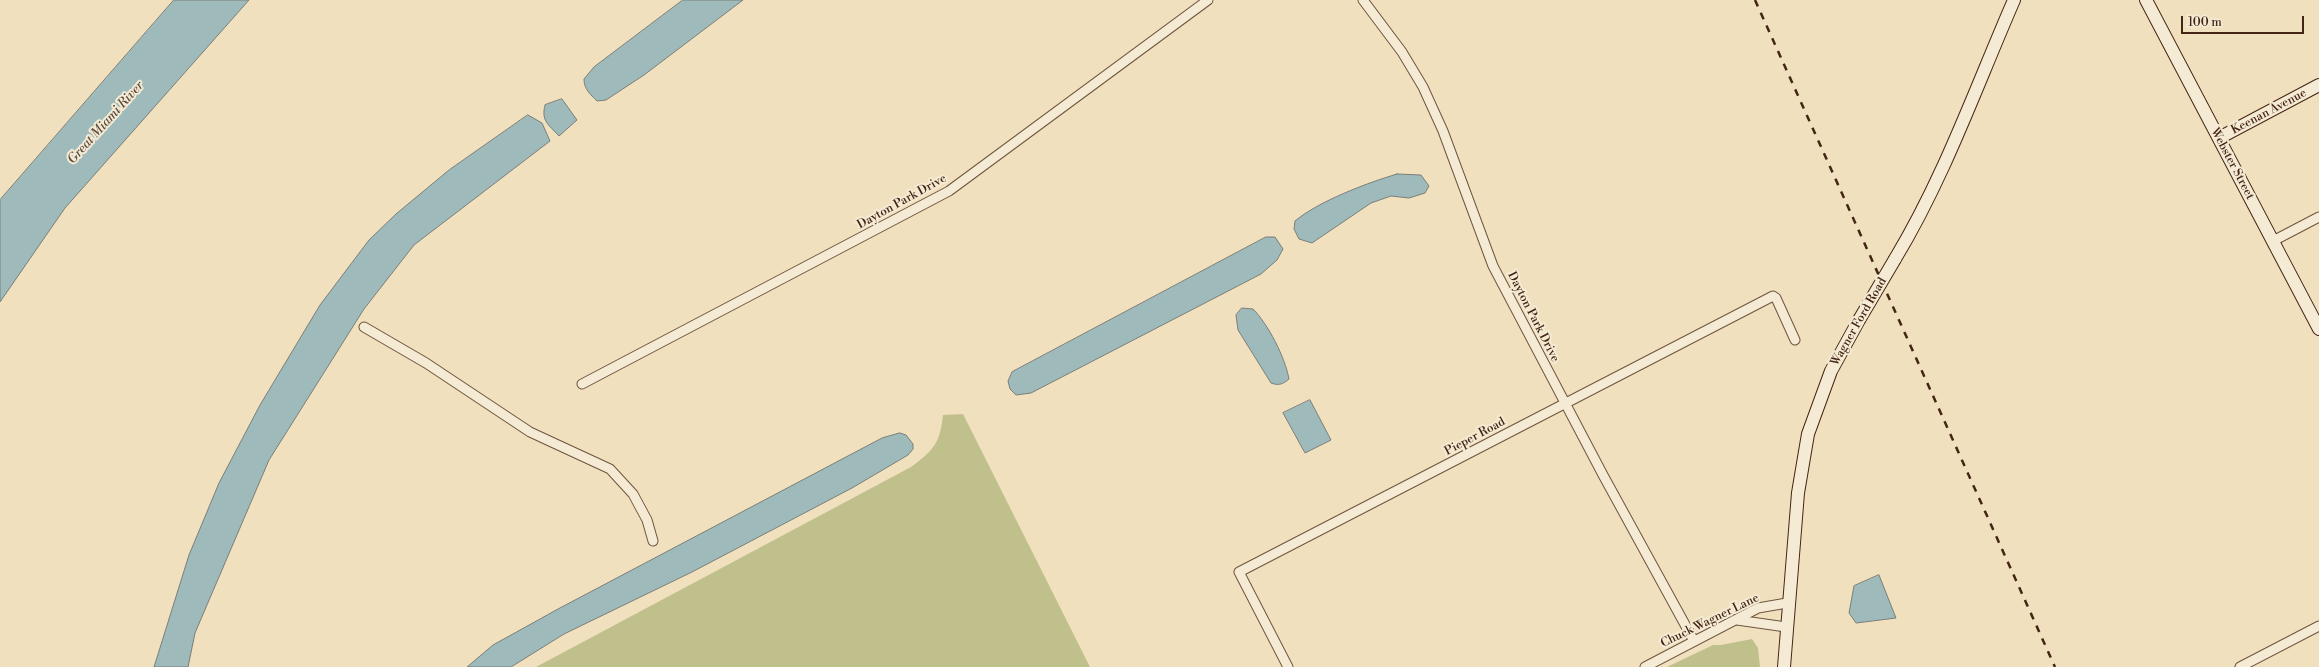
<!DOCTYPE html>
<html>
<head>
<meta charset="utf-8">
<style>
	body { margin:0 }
	#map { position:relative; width:2319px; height:667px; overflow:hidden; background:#f0e0bd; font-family:"Libre Bodoni",serif }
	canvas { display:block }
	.scale { position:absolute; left:2181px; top:16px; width:123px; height:18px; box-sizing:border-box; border:2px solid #442515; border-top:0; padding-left:5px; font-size:12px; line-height:14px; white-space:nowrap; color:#442515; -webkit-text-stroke:3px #f5ebd4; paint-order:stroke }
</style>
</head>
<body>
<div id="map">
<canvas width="2319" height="667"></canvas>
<div class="scale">100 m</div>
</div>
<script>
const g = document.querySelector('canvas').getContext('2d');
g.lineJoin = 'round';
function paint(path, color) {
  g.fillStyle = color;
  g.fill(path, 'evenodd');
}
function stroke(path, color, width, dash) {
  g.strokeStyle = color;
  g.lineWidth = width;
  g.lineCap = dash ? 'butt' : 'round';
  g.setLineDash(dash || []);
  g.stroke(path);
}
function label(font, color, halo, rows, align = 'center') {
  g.font = font + ' "Libre Bodoni",serif';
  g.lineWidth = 4;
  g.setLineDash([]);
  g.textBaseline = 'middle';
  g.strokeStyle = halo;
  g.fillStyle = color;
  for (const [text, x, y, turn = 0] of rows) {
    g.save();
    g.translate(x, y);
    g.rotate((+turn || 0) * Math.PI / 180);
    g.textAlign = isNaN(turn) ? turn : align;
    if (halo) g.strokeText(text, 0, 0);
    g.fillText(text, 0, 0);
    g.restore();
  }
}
const green = new Path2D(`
	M963,414L1090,667H536L911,467C934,450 940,443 943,415Z
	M1752,639L1758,648L1760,667H1667L1713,645H1721Z`);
const water = new Path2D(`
	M174,0H249L65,208L0,302V200Z
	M683,0H743L644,75L606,100L597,101C590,94 584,89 584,79L594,67Z
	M562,99L577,120L559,136C548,124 541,121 545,105Z
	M528,115L542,123L550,141L414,245L364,309L269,460L195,633L188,667H154L189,555L219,483L260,405L320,305L369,240L396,214L449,170Z
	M1397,174L1421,175L1429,186L1425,193L1409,198L1391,196L1371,203L1312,243L1299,239L1294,229L1295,221C1319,201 1367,183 1397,174Z
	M1266,237H1275L1283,249L1277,260L1261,274L1031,393L1016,395L1010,389L1008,381L1012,372Z
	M1242,308L1253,309C1268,324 1285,357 1289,379C1283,384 1279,386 1271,383L1238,330L1236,315Z
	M1310,400L1331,440L1305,453L1283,413Z
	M900,433L906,435L913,444V449L908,455L852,488L692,572L564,634L511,667H467L493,645L558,609L882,438Z
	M1879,575L1896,618L1856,623L1849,613L1854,586Z`);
const street = new Path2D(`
	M1363,0L1402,52L1423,87L1443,131L1493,266L1603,475L1694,641
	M2273,241L2319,217
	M364,327L426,363L530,432L610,469L633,494L647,520L653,541
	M582,384L949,191L1208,0
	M1737,620L1786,627
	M1288,667L1239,572L1773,296L1776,298L1795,340
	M1645,667L1758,608L1787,603
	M2240,667L2319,626`);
const secondary = new Path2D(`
	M2146,0L2319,329
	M2219,138L2319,85
	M1895,259C1944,178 1976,87 2014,0
	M1784,667L1798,493L1808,434L1831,371L1859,320`);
const rail = new Path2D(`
	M1755,0L2055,667`);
const secondaryBridge = new Path2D(`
	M1859,320L1895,259`);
const streetNames = [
	["Keenan Avenue",2269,112,-28],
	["Webster Street",2232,164,62],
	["Dayton Park Drive",902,202,-29],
	["Dayton Park Drive",1533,317,63],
	["Wagner Ford Road",1859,322,-60],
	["Pieper Road",1475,437,-28],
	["Chuck Wagner Lane",1710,621,-26]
];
const waterNames = [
	["Great Miami River",106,123,-48]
];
paint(green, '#c0c08d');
paint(water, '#9ebabb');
stroke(water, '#7a7e79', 1);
stroke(street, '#6f543f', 11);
stroke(secondary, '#442515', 14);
stroke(street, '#f5ebd4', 9);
stroke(secondary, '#f5ebd4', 12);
stroke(rail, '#442515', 2.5, [7, 7]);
stroke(secondaryBridge, '#442515', 14, []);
stroke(secondaryBridge, '#f5ebd4', 12);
label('12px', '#442515', '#f5ebd4', streetNames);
label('italic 13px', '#5a4a3e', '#f5ebd4', waterNames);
</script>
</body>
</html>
